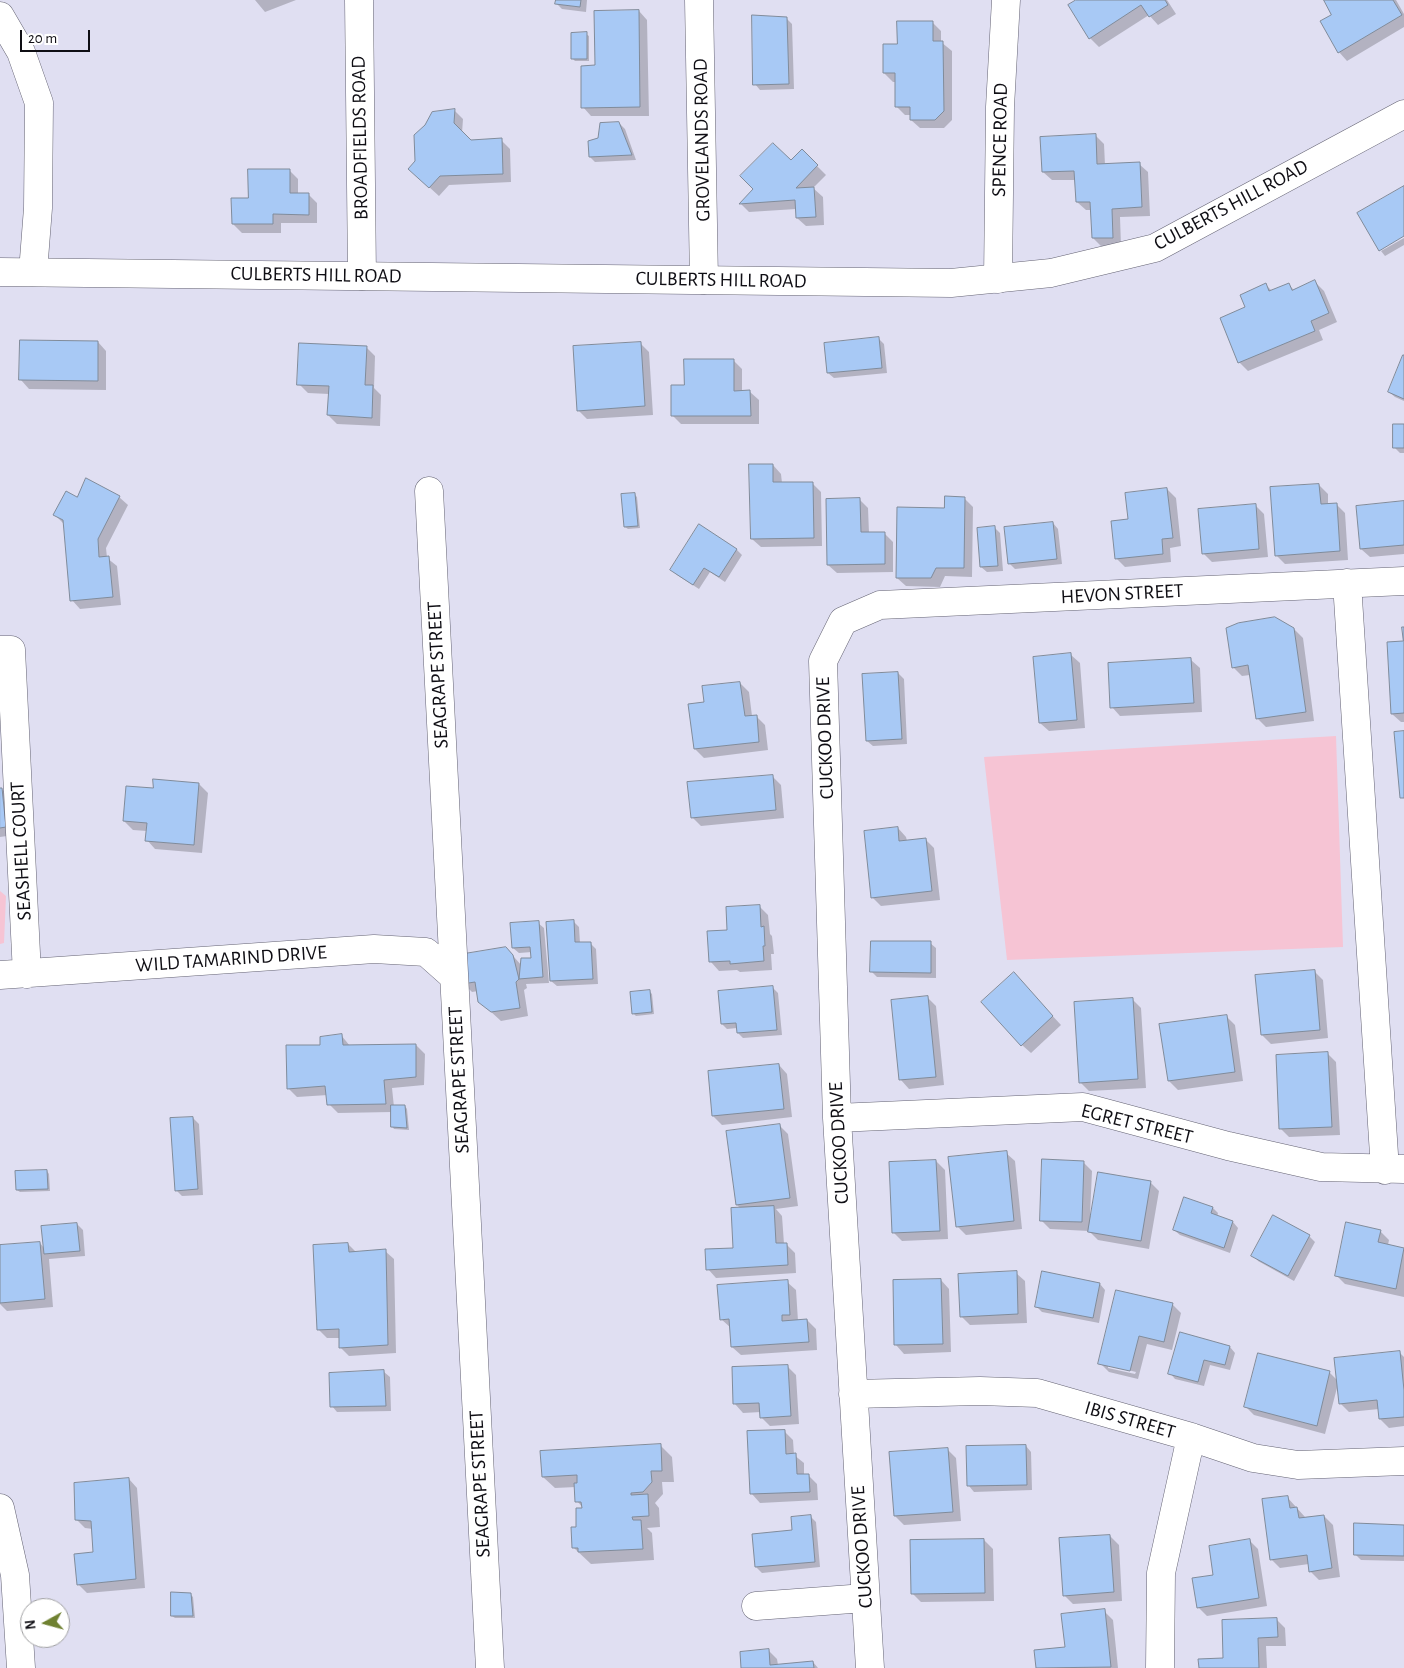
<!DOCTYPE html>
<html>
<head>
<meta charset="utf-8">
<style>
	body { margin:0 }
	#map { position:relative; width:1404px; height:1668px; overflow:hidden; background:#e0dff2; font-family:"Alegreya Sans",sans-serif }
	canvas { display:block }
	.north { position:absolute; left:20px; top:1598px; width:50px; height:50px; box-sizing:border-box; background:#fff; border:1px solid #9f9fa1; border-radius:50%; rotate:263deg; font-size:14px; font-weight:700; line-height:20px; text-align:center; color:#0f0e14 }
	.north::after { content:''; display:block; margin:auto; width:18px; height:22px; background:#6f8131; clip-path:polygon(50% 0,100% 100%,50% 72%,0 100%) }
	.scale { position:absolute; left:20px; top:30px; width:70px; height:22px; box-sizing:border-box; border:2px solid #0f0e14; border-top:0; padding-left:6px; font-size:15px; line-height:18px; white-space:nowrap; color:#0f0e14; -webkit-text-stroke:4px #fff; paint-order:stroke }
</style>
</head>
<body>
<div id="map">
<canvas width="1404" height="1668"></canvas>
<div class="north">N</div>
<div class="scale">20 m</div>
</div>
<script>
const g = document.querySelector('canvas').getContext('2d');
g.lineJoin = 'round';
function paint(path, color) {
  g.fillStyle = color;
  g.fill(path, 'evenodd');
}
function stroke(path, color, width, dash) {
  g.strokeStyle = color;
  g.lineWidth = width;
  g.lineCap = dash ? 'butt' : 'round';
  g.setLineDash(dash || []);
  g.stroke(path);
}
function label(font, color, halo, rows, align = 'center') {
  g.font = font + ' "Alegreya Sans",sans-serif';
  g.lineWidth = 4;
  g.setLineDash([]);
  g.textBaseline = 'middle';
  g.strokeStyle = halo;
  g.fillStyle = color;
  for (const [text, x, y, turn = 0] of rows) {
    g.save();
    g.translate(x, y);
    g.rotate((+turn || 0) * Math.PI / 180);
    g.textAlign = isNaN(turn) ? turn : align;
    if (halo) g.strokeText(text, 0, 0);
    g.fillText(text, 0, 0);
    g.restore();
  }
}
const green = new Path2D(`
	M1336,736L1343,947L1007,960L984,757Z
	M0,891L6,896L4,943L0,944Z`);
const shadow = new Path2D(`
	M255,0H296L265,12Z
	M557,0H587L586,12L562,9L557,4Z
	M1078,0H1167L1176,14L1158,25L1149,15L1099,47L1090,38L1069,6Z
	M1325,0H1396L1404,14V27L1347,61L1339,52L1333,15Z
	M639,11L647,20L649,116H591L583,107L596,67Z
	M786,18L792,24L794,89L760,90L755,84Z
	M932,22L941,31V42L952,51V120L944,128H920L911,120V115H905L896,106V82H893L884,73L898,45Z
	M586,34L589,36V61H575L572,58Z
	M454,110L463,119L462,133L471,141L501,140L510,149L511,182L449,185L439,196L418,177Z
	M619,123L625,129L636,160L595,162L590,157L599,139Z
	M1096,136L1104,144L1105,165L1139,164L1148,172L1150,216L1120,217L1121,246L1102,247L1093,238L1092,210H1086L1077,202L1076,180H1052L1043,172Z
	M802,151L826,175L813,188L823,197L824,225L806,226L797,218L796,209L749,212L741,204L791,162Z
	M290,171L298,179V194H308L317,203V223H281V233H242L233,224L249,199Z
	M1404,238V245L1385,256L1381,251Z
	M1315,282L1324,291L1337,322L1319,330L1323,340L1248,371L1239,362L1247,308L1266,285L1272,291L1288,284L1294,290Z
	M879,339L884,344L887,373L834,378L828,373Z
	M98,342L106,351V390L29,389L21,380Z
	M640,343L649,352L653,415L587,419L578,410Z
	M366,347L375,356L374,388L381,395L380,426L337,424L328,415L329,394L308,393L299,384Z
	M1404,357V401L1395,397L1389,392Z
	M733,360L742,369V392H750L759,400V424H681L673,416L685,387Z
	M1404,425V453H1400L1395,448Z
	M773,465L781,474L782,483H812L821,492L822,546L761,547L752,539Z
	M1319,485L1328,494V505L1336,504L1345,513L1348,560L1285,564L1276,555Z
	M1167,489L1176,498L1181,546L1170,548L1171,562L1125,567L1116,558Z
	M634,494L637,497L640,528L628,529L625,527Z
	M119,497L128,505L106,548L107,558L117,566L121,605L80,609L72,600L64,524L55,515L77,498Z
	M964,498L973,507L972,577L945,576L940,587L906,586L897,578L946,509Z
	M860,500L868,508L869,533H884L893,542V572L837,573L828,565Z
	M1404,502V554L1370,557L1361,549Z
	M1255,505L1264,514L1268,557L1212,562L1203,553Z
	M1053,523L1058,529L1062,564L1015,569L1009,563Z
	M699,526L737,550L742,555L725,582L710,572L699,589L677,575L671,569Z
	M994,527L1000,533L1003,571L987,572L981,567Z
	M1294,629L1303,638L1314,721L1266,727L1257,718L1250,675L1242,676L1233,667Z
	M1404,642V722H1401L1392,714Z
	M1071,655L1080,663L1085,728L1049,731L1040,723Z
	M1191,660L1200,668L1202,712L1120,716L1112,707Z
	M898,673L904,679L907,744L873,746L867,741Z
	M740,683L749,692L752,716H756L765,725L768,750L704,758L695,749L705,703Z
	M772,776L781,785L784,818L701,826L692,817Z
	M199,784L208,793L202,853L155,849L147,840V831L133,830L124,821L154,790Z
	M0,789H2L11,798L14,835L0,837Z
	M898,828L906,837L907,841L925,839L934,848L940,900L881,906L872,897Z
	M759,906L768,915L770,934L772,936L774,954H771L772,970L740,972L737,970L719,971L711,962L729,931Z
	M573,921L579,927L580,943H590L596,949L598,984L557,986L551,981Z
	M538,923L544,928L549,983L526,984L527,988L524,990L528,1016L501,1021L489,1010L478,991L472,992L464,984L506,948L522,966L533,959L532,952L519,953L513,948Z
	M930,943L936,948V978L877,977L871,971Z
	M1314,971L1323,980L1328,1038L1271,1044L1262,1035Z
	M1022,983L1061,1025L1031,1053L1022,1045Z
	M773,988L778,993L782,1035L743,1038L738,1033L737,1028L727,1029L722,1024Z
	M650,992L652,994L654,1014L636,1016L633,1013Z
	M927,997L936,1006L944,1085L909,1089L901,1080L892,1001Z
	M1133,1000L1141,1008L1146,1088L1089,1091L1080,1082Z
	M1226,1016L1235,1025L1243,1081L1178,1090L1169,1081L1161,1025Z
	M341,1035L350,1046L416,1045L425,1054L424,1085L392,1088L394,1107L405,1106L407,1109L409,1130L394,1129L392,1126V1112L338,1113L329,1104L328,1095L297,1097L288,1088L321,1046Z
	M1327,1053L1336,1062L1340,1135L1289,1137L1281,1129Z
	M779,1065L787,1074L792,1117L722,1125L713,1116Z
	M193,1118L199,1124L203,1195L182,1196L176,1190Z
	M779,1125L788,1134L798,1206L776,1209L782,1216L784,1244H786L795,1253L796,1273L716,1278L708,1269L735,1249L741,1209L737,1205Z
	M1006,1153L1015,1161L1022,1229L966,1235L957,1226Z
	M936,1161L945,1170L948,1239L902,1241L894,1233Z
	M1083,1162L1092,1171L1090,1216L1150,1182L1159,1191L1149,1249L1098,1240L1089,1231L1050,1229L1041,1220Z
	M47,1171L49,1174L50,1191L20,1192L17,1190Z
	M1213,1208L1218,1213L1217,1217L1233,1222L1238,1228L1230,1253L1180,1235L1174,1230Z
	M77,1224L83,1230L85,1256L49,1259L53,1307L7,1311L0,1304V1247L40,1243L44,1248Z
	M1380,1231L1389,1240L1388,1245L1404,1249V1297L1345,1284L1336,1275Z
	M1309,1236L1315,1242L1294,1281L1258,1261L1253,1255Z
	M348,1244L356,1252L385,1251L394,1259L396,1353L349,1356L340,1347V1338H327L318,1329Z
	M1016,1273L1025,1281L1027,1323L970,1325L961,1316Z
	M941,1280L949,1289L951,1352L904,1354L896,1345Z
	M787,1282L796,1290L798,1321L807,1320L816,1329L817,1350L741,1355L732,1347L731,1328L721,1319Z
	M1100,1284L1105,1290L1099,1323L1042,1312L1036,1306Z
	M1172,1304L1181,1313L1172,1350L1147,1344L1138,1379L1109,1372L1100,1363ZM1108,1365L1136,1372L1135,1374L1108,1368Z
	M1230,1347L1235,1353L1230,1370L1210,1365L1204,1386L1175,1379L1170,1373Z
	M1399,1352L1404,1357V1426L1389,1428L1380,1419L1379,1409L1349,1412L1340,1403L1338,1384L1325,1434L1254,1415L1245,1406L1259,1354L1330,1373L1338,1381Z
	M787,1366L796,1375L799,1424L770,1426L761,1417V1412L743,1413L735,1404Z
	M384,1372L390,1377L391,1411L337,1412L332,1406Z
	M784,1431L793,1440L794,1455L804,1463V1475H808L817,1484L818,1500L760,1503L752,1494Z
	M660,1445L672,1457L674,1482H662L663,1494L655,1503L659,1508L660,1527L647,1528L652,1533L654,1560L591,1564L574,1548L577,1528L584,1509L577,1501L576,1487L555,1488L543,1477Z
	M1026,1446L1031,1452L1032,1490L974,1492L969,1486Z
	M947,1449L956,1458L961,1521L904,1525L895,1516Z
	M129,1479L137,1488L145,1588L87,1593L78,1584L94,1553L93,1529L85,1528L76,1519Z
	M1287,1497L1305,1517L1324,1516L1333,1525L1340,1577L1319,1580L1310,1571L1309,1564L1280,1568L1271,1559Z
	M810,1516L816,1522L820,1567L762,1573L756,1567Z
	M1404,1526V1561L1361,1560L1355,1554Z
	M1110,1536L1119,1545L1122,1601L1073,1604L1064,1595Z
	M984,1540L993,1549L994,1601L921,1602L912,1593Z
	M1249,1540L1258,1549L1267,1606L1207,1616L1198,1607L1215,1576Z
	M190,1594L193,1597L195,1618H175L172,1616Z
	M1104,1611L1113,1620L1118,1668H1037L1035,1651L1066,1648Z
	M1277,1620L1285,1628L1286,1646H1266L1267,1668H1200L1224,1659Z
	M769,1651L777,1659L778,1665L813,1662L818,1668H743Z`);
const building = new Path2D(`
	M556,0H581L580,7L555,4Z
	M1076,0H1165L1168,5L1149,17L1141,5L1089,39L1068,5Z
	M1324,0H1393L1402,15L1338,53L1320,21L1331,15Z
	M639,10L640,107L581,108V66L595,65L594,11Z
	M752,15L787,17L789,84L753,85Z
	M897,21H933V41H943L944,111L935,120H910V107H895V73H883V44H897Z
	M587,32V59H571V33Z
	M455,109L454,123L471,140L502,138L503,174L440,176L429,188L408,169L415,161L414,135L425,125L432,112Z
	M619,122L632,155L589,157L588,141L598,138L600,123Z
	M1096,134L1097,164L1140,162L1142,207L1112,209L1113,238H1092L1090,202H1076L1074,171L1042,172L1040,137Z
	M773,143L791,160L802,149L818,165L796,188L814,187L816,217L796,218L795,200L739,204L753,189L740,176Z
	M248,169H290V193H309V215L273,214V224H232L231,198H248Z
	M1404,186V236L1379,251L1357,213Z
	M1315,280L1329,313L1311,321L1315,331L1238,363L1220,318L1245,307L1240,295L1266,283L1269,291L1289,283L1292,290Z
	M879,337L882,368L827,373L824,343Z
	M20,340L98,341V381L19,380Z
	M641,342L645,406L577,411L573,346Z
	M299,343L367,346L365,385H373L372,418L327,415L329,386L297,385Z
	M1403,355H1404V399L1388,392Z
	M684,359H734V391L750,390L751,416H671V385H684Z
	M1393,424H1404V448H1393Z
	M749,464H773V482H813L814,538L751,539Z
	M86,478L120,496L98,539L99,557L109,556L113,597L70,601L63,520L53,515L66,491L77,497Z
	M1319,484L1321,504L1337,503L1340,551L1275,556L1270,487Z
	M1167,488L1173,538L1162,539L1163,554L1115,559L1111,521L1128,519L1125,493Z
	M635,493L638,526L624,527L621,494Z
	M945,496L965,497L964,568H936L931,578H896L897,507L944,508Z
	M860,498L861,532H885V564L827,565L826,499Z
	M1404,501V545L1360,549L1356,506Z
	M1256,504L1259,549L1202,554L1198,509Z
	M1053,522L1057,559L1008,564L1004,527Z
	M699,524L737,549L719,577L704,568L693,585L670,570Z
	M995,526L998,566L980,567L977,528Z
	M1275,617L1294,628L1306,712L1256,719L1248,665L1232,668L1226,628L1238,623Z
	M1402,627H1404V713L1391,714L1387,642L1403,641Z
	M1071,653L1077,720L1039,723L1033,657Z
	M1191,658L1194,703L1110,708L1108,663Z
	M898,672L902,739L866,741L862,674Z
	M740,682L745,716L757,715L759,742L694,749L688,704L704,702L702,686Z
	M1404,731V798H1400L1394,732Z
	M773,775L776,810L691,818L687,782Z
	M153,779L199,783L194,845L145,841L147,823L123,821L126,786L153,788Z
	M0,788H2L6,827L0,828Z
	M898,827L899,841L926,838L932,891L871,898L864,831Z
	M760,905L761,927L764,926L765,946H763L764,961L730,964V961L709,962L707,931L727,930L726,907Z
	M574,920L575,942H591L593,979L550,981L546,922Z
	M539,921L543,977L519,979L521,958H531L530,947L512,948L510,923Z
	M871,941H931V973L870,972Z
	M506,947L513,955L519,979L516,982L520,1008L491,1012L478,1002L475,982L462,984L458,955Z
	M1315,970L1320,1030L1261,1035L1255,975Z
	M1014,972L1053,1016L1021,1046L981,1002Z
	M773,986L777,1030L737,1033L736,1023L721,1024L718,991Z
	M650,990L652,1012L632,1014L630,992Z
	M928,996L936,1077L899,1080L891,1000Z
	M1133,998L1138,1079L1079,1083L1074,1002Z
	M1227,1015L1235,1072L1168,1081L1159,1024Z
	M342,1034L343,1045L416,1044V1077L384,1080L386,1104L327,1105L325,1086L287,1089L286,1045H320V1037Z
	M1328,1052L1332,1127L1279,1129L1276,1055Z
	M779,1064L784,1109L712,1116L708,1071Z
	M391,1105H405L407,1128L391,1127Z
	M193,1117L198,1189L175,1191L170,1118Z
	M780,1124L790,1198L736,1205L726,1131Z
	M1007,1151L1014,1221L956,1227L948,1157Z
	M1042,1159L1084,1161L1082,1222L1040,1221Z
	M936,1160L940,1231L892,1233L889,1162Z
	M47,1170L48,1189L16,1190L15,1171Z
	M1098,1172L1151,1181L1141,1241L1088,1232Z
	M1184,1197L1213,1207L1211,1213L1233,1221L1224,1248L1173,1230Z
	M774,1206L776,1243H787L788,1265L706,1270L705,1249L733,1248L731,1208Z
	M1273,1215L1310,1235L1288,1276L1251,1256Z
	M1346,1222L1381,1230L1378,1242L1404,1248L1396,1289L1335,1276Z
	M77,1223L80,1251L44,1254L41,1226Z
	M40,1242L45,1299L0,1303V1245Z
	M348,1243L349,1252L386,1249L388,1345L339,1348V1329L317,1330L313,1245Z
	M1017,1271L1018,1314L960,1317L958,1274Z
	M1042,1271L1100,1283L1093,1318L1035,1307Z
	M941,1279L943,1344L894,1345L893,1280Z
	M788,1280L790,1315H782V1321L807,1319L809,1342L731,1347L729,1319L720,1320L717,1285Z
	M1116,1290L1173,1303L1164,1342L1139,1336L1130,1371L1098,1364Z
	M1180,1332L1230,1346L1225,1365L1204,1360L1198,1382L1168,1374Z
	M1400,1351L1404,1390V1417L1379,1419L1377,1400L1339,1404L1334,1358Z
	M1258,1353L1330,1371L1317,1426L1244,1407Z
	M788,1365L791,1416L760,1418L759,1403L733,1404L732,1367Z
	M384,1370L386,1406L330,1407L329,1373Z
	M785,1430L786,1454L796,1453L797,1474H809L810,1492L750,1494L747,1431Z
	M661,1444L662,1471H651L652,1482L643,1492L631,1493V1495L648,1494L649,1516L632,1517L633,1520H641L643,1549L578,1552V1548H572L571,1527H576V1508H582L581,1502H575L574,1483H577V1475L542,1477L540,1451Z
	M1026,1445L1027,1485L967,1486L966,1446Z
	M948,1448L953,1512L894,1516L889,1452Z
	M129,1478L136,1579L77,1585L74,1554L93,1552L91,1521L75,1520L74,1483Z
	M1288,1496L1290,1508L1297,1507L1299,1518L1324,1515L1332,1568L1309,1572L1307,1555L1270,1560L1262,1499Z
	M811,1515L815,1562L755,1567L752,1534L792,1530L791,1517Z
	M1354,1523L1404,1525V1556L1354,1555Z
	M1110,1535L1114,1592L1063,1596L1059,1538Z
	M984,1539L985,1593L911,1594L910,1540Z
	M1250,1539L1259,1598L1197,1608L1192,1578L1213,1575L1209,1546Z
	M171,1592L191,1593L193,1616H171Z
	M1105,1609L1111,1667L1036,1668L1034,1650L1065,1647L1061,1614Z
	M1277,1618L1278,1637L1258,1638L1259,1668H1199L1198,1659L1223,1658L1222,1620Z
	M769,1649L770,1665L813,1661L814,1668H741L740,1652Z`);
const street = new Path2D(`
	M359,0L362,276
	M699,0L704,280
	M0,16L21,52L39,103L38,208L33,272
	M998,279L1000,107L1006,0
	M429,491L490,1668
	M1347,583L1385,1170
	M0,650H11L27,974
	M0,975L374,949L426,952L453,976
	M837,1118L1083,1107L1228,1146L1321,1167L1404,1169
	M853,1394L980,1391L1037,1393L1191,1437L1253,1458L1298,1465L1404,1461
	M0,1508L15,1575L21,1668
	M756,1606L865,1598
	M870,1668L837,1118L823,661L843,621L880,605L1404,581
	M1160,1668L1161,1573L1191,1437`);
const secondary = new Path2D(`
	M0,272L951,283L1051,273L1155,248L1404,114`);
const streetNames = [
	["BROADFIELDS ROAD",360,138,-91],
	["GROVELANDS ROAD",702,140,-91],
	["SPENCE ROAD",1000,140,-89],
	["CULBERTS HILL ROAD",1231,205,-28],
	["CULBERTS HILL ROAD",316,275,1],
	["CULBERTS HILL ROAD",721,280,1],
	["HEVON STREET",1122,594,-3],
	["SEAGRAPE STREET",438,675,-93],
	["CUCKOO DRIVE",825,738,-92],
	["SEASHELL COURT",21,851,-93],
	["WILD TAMARIND DRIVE",231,959,-4],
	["SEAGRAPE STREET",459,1080,-93],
	["EGRET STREET",1137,1124,14],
	["CUCKOO DRIVE",839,1143,-93],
	["IBIS STREET",1130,1420,16],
	["SEAGRAPE STREET",480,1484,-93],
	["CUCKOO DRIVE",862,1547,-94]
];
paint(green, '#f6c4d4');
paint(shadow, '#0003');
paint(building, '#a8c9f5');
stroke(building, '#808b9a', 1);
stroke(street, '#646373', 29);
stroke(secondary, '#646373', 29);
stroke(street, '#fff', 28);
stroke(secondary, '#fff', 28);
label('20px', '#0f0e14', '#fff', streetNames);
</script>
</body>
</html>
